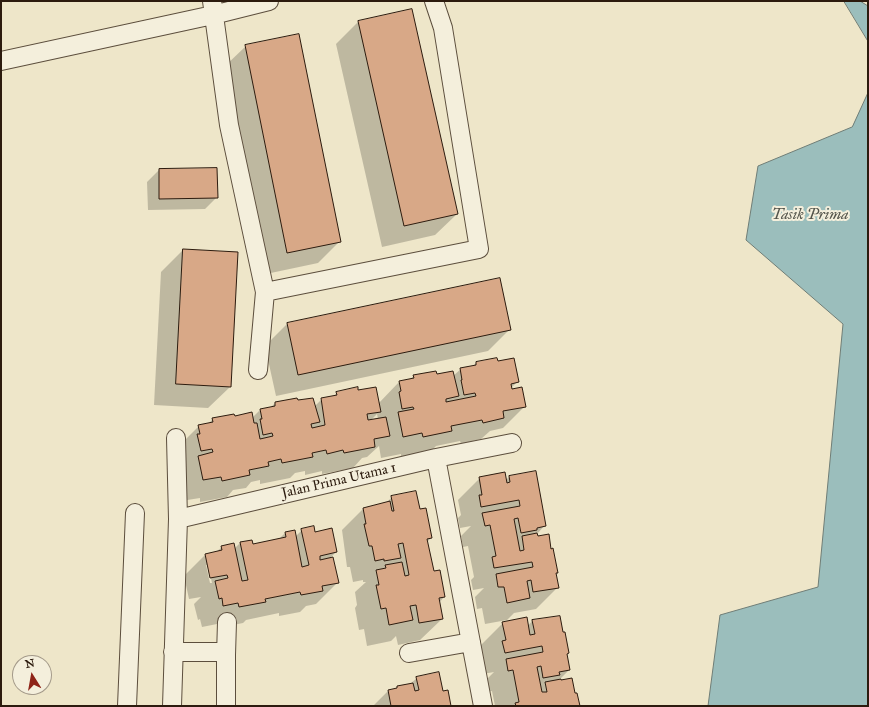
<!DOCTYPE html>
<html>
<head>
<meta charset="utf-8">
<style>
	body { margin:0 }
	#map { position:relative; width:869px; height:707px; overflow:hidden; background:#eee6c9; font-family:"IM FELL Great Primer",serif }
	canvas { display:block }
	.frame { position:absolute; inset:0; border:2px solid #2c1b0e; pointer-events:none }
	.north { position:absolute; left:12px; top:655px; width:40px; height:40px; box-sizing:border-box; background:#f4efdc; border:1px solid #a49a8a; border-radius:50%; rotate:349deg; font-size:11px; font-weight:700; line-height:16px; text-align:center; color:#2c1b0e }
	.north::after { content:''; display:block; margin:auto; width:14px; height:18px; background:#8f2418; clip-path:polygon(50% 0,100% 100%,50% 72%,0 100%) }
</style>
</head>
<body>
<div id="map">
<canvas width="869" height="707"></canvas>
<div class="frame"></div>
<div class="north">N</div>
</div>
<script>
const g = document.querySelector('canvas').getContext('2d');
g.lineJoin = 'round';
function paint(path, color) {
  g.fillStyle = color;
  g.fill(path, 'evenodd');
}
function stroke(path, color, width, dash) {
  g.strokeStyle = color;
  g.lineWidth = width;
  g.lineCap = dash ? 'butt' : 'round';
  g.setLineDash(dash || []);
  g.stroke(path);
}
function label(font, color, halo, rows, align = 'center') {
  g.font = font + ' "IM FELL Great Primer",serif';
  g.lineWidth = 4;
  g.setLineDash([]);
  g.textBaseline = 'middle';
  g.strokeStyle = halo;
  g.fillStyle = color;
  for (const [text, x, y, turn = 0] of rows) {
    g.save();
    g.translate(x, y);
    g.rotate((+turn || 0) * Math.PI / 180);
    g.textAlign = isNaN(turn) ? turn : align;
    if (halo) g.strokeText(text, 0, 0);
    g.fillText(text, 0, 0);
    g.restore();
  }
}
const water = new Path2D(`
	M844,1H860L868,6V41Z
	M868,93V706H708L720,615L818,587L843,324L746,240L758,166L852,127Z`);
const shadow = new Path2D(`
	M222,1H232L223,3Z
	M411,10L457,214L435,235L382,247L336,44L358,22Z
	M246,46L340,241L318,263L266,274L224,67Z
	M159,170L217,197L205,209L148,210L147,182Z
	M183,250L237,253L230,387L208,408L154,405L161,272Z
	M499,279L510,329L488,351L276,396L265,346L287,324Z
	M497,362L517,382L511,388L525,406L503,428L490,431L481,439L461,444L460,441L436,446L429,453L401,458V454L381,458L379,446L367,457L362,458L353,468L322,474V471L305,475V471L295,473L290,478L260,484V480L251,482L246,488L233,490L227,497L200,502V498L181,501L177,448L199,426L208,424L213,419L234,417L252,418L260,410L270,408L275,403L297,402L314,407L322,399L333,397L337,393L358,392L378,404L399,382L409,380L414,376L436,375L453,376L461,369L472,367L476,363ZM377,414L378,419L370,421Z
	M509,477L545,525L537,534V537L551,550L557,572L555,574L558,587L536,609L514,613L507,620L485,624L482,608L477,609L475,597L484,588L473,590L471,580L474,577L468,546L463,547L461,536L471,526L460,528L458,518L461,515L458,500L480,478L505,481Z
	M392,497L419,510L431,538L427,542L433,572L444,597L439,603L442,619L420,640L398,645L396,636L391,641L367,646L364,629L359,630L355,608L357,605L355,592L366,582H363V580L353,582L350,567H347L342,530L363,509L386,503Z
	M302,530L314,533L336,552L329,559L338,582L316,604L306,606L300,612L279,616V613L246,620L243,623L218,628L217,624L202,627L200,619L198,620L194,604L201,597L189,599L184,576L205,555L216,552L222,547L234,549L240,543L252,546L278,540L285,533L294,531L295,537ZM206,565H208L212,583H210Z
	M532,621L568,653L566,655L569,670L560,679V682L579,706H495L492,691L487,692L485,681L494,672L483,674L481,663L484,660L481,645L503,623L528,626Z
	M417,678L442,692L450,706H373L388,691L394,690L397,687L410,684Z`);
const building = new Path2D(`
	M412,9L458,214L404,226L358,21Z
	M299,34L341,242L287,253L245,45Z
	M217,168L218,198L159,199V169Z
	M183,249L238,252L231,387L176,384Z
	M500,278L511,330L298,375L287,323Z
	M497,358L498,361L514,358L519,382L511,384L512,389L522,387L526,407L503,411L504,418L483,423L482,420L451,426L452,431L423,437L422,433L403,437L398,412L414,409L413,407L402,409L399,392L401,391L399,381L414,378L413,375L436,371L437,374L453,371L459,396L446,399V402L476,396L475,393L464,395L461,380H462L460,368L476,365V362Z
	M358,387V390L376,387L381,412L367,414L368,420L386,417L390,436L374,439L375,447L344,453L343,450L327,454L326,450L312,453L313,457L282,463L281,459L268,462L269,466L249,470L250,475L222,481L221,477L203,480L198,456L213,452L212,449L201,451L197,434H200L198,425L213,422L212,418L234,414L235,416L252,412L254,423H257L260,439L273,436L272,433L263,435L260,419H262L260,409L275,406V402L297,398L298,400L313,398L320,422L311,424L312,428L325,425L321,398L337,395L336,392Z
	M536,471L546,526L537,528V530L521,533L518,518L514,519L520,551L524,550L522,536L537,533L538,536L549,534L551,549L553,548L558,573H556L559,588L533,592L531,580L527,581L530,598L507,603L504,587H498L496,574L533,567L532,562L494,568L492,557L496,556L490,525L485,526L482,513L520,506L519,500L481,507L479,495H482L479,477L505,472L507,483L510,482L509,476Z
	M416,491L420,509L426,508L432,538L427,539L434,571L440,570L445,597L439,598L443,619L419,623L416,605L410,606L413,620L389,625L386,608L381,609L376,585H379L376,570L386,568L385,565L402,562L405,576L409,575L403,543L398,544L401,558L384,561V559L375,561L372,546H369L364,524H366L363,508L390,501L392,511H394L391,496Z
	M314,526L315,532L332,528L337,552L320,556V560L333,557L339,583L322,586L323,591L301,595L300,592L265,599L266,602L239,607L238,603L223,606L222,598L219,599L215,581L228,578L227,575L210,578L205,554L222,550L221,546L234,543L242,581L248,580L240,542L252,540L253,544L286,537L285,532L295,530L302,567L309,565L301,529Z
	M560,616L563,632H565L569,653L567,654L570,670L559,672L560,675L543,678L541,666L537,667L542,692H547L545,682L561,679V680L572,678L575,693H577L580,706H516L515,703L519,702L513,670L508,671L506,659L543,652L542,646L505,653L502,641L506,640L502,622L527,617L530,635L535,634L532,620Z
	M439,672L443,691L448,690L451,706H391L388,690L397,688V686L413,683L415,691L419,690L416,677Z`);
const minor = new Path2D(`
	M212,1L229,125L265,292L258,370
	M1,61L213,15L269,1
	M265,292L479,249L443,28L434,1
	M176,438L178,519
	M436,458L512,443
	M173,652H221L226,655V706
	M409,653L471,642
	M226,655L227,622
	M127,706L135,513
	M172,706L178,519L436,458L483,706`);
const streetNames = [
	["Jalan Prima Utama 1",339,481,-13]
];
const waterNames = [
	["Tasik Prima",810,215]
];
paint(water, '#9bbebc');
stroke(water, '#6f7d76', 1);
paint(shadow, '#0003');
paint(building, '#d8a887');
stroke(building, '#2c1b0e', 1);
stroke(minor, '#5c4e3d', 20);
stroke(minor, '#f4efdc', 18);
label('14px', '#2c1b0e', '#f4efdc', streetNames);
label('italic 15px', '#53544b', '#f4efdc', waterNames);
</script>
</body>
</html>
